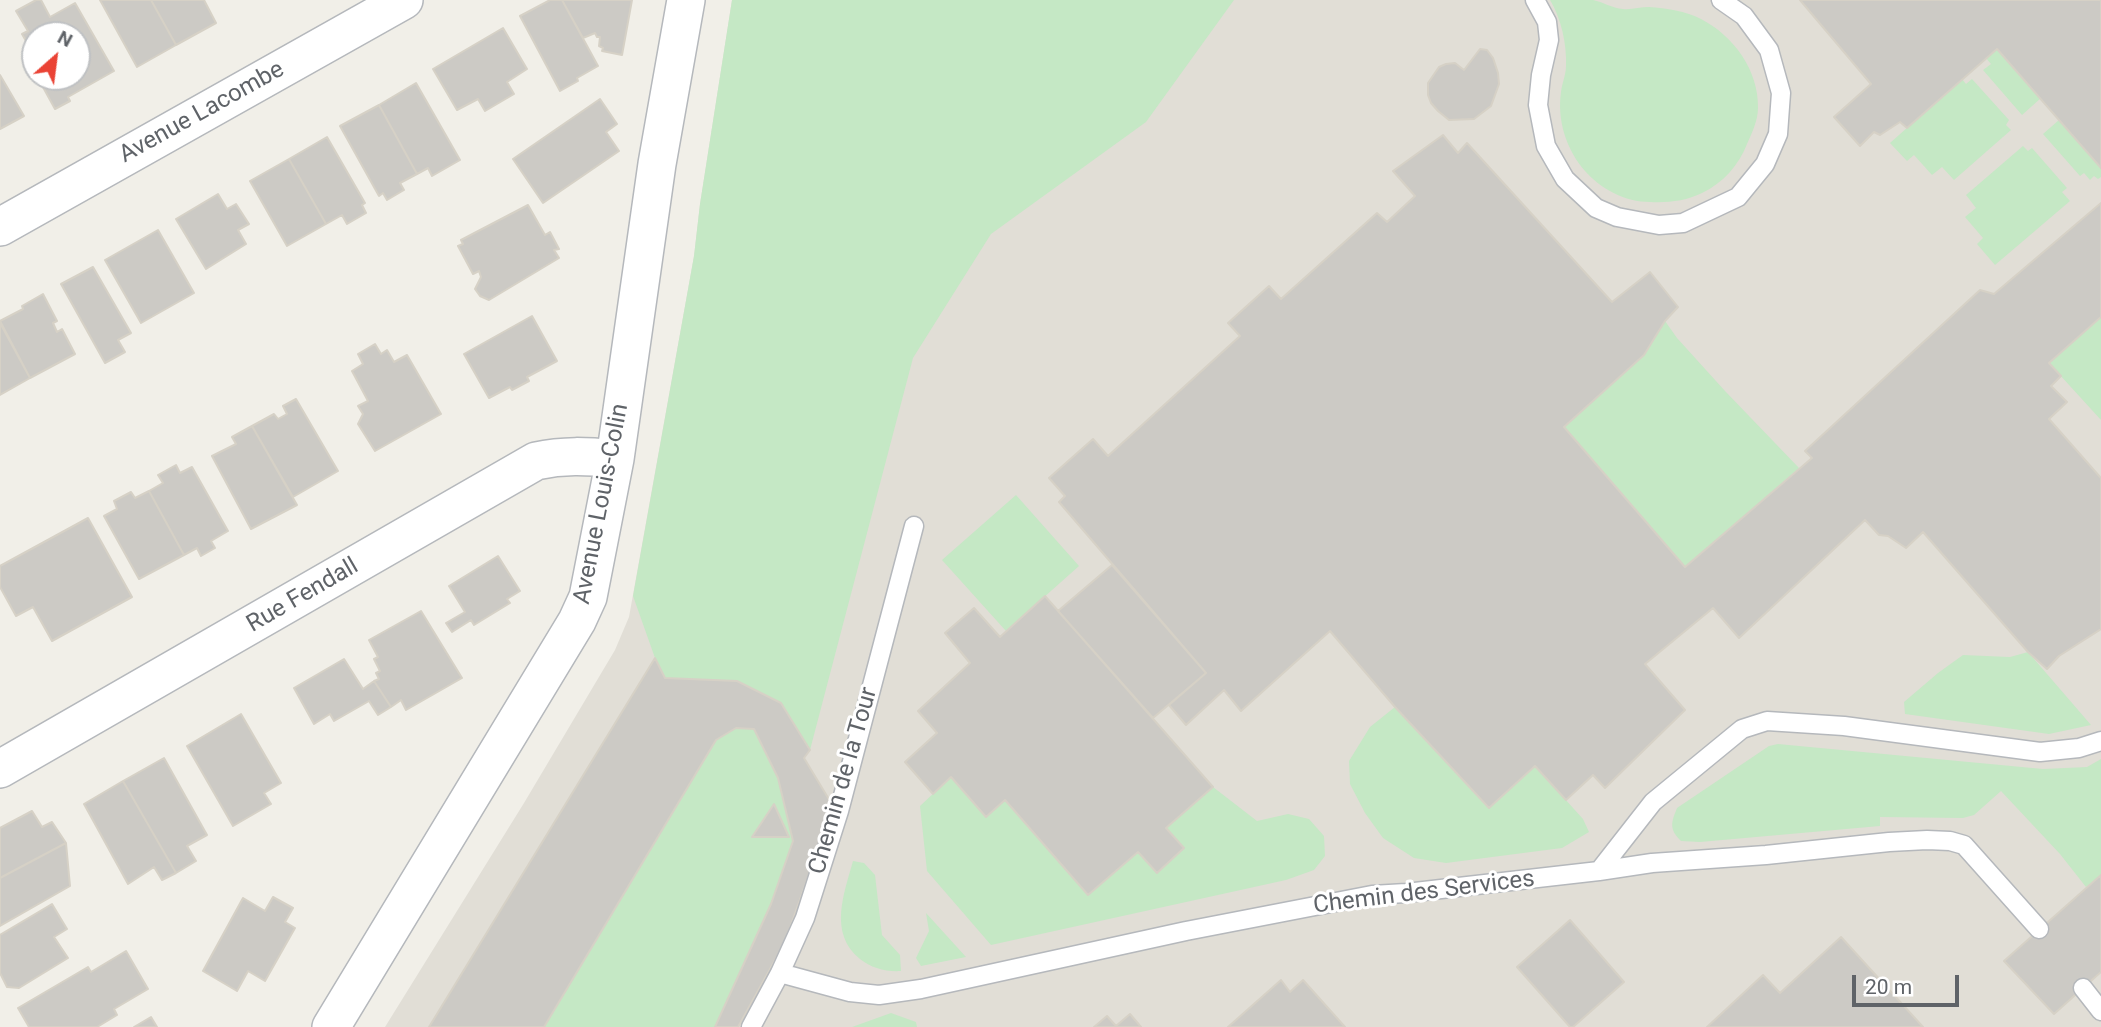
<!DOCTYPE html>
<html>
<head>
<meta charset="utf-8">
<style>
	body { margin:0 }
	#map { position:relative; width:2101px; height:1027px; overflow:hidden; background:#f1efe8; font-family:Roboto,sans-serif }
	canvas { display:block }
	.north { position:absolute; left:21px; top:21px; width:70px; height:70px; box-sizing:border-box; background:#fff; border:2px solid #bfc1c3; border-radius:50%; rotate:28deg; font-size:19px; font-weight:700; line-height:28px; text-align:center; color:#5f6368 }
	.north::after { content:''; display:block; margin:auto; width:24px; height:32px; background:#ea4335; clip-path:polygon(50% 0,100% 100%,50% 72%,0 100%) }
	.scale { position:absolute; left:1852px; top:975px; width:107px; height:32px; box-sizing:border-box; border:4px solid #5f6368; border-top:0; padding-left:9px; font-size:21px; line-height:24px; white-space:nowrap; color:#5f6368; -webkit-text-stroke:5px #fff; paint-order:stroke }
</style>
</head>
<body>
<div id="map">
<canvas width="2101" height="1027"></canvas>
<div class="north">N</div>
<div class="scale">20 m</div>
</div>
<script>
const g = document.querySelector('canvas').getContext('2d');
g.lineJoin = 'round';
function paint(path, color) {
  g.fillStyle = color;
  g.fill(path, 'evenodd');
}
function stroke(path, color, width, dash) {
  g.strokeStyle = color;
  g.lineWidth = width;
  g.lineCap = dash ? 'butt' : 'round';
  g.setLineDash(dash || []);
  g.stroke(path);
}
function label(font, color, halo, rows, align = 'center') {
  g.font = font + ' Roboto,sans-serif';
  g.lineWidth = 6;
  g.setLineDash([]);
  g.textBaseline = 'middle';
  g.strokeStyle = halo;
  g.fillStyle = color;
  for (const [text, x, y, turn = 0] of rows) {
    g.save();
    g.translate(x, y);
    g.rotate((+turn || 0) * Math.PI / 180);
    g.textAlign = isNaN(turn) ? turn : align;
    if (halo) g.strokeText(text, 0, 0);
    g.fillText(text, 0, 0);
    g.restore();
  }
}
const education = new Path2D(`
	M732,0H2101V1027H385L524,803L615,650L629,617L694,256L700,204Z`);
const green = new Path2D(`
	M732,0H1234L1146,122L991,234L913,358L810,750L665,678L655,658L633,596L694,256L700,204Z
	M1550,0C1564,0 1579,0 1593,0C1603,2 1612,8 1623,9C1631,10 1640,7 1649,7C1666,8 1686,11 1701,19C1734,36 1759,71 1758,108C1758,120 1752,133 1747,144C1739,165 1723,183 1702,193C1686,201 1667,203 1650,202C1625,202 1601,189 1585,171C1566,149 1557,120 1561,92C1562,83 1566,75 1566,66C1567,44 1561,18 1550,0Z
	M1997,49L2041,98L2022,115L1983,70L1991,64L1986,58Z
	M1962,79L1966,84L1972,79L2009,120L2006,125L2011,130L1954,180L1942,167L1932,175L1914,155L1907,161L1890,143Z
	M2059,120L2101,168V177L2098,179L2094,176L2090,180L2084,173L2080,176L2043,134Z
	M2023,146L2028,151L2032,148L2067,188L2062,192L2070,201L1995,265L1977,244L1983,238L1965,217L1976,208L1966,195Z
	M2101,317V420L2049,363Z
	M1665,321L1677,338L1725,391L1799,468L1685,567L1564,427L1644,355Z
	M1016,495L1079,566L1006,631L942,560Z
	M2028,652L2091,725L2049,734L1905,714L1904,702L1938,673L1963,655L2010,657Z
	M1395,707L1488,808L1535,766L1583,819L1589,832L1562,848L1446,863L1414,858L1383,838L1365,813L1350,784L1349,761L1370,727Z
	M736,728L754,729L778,778L793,841L771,904L715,1027H544L716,740Z
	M1778,744L2043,769L2087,767L2101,759V875L2086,887L2060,854L2001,791L1974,815L1963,818L1880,817V826L1700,842L1681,841C1669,829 1671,823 1677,808L1769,746Z
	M951,777L985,816L1005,800L1088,895L1138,852L1157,872L1184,848L1166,828L1213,787L1257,821L1288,814L1309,819L1324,836L1325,856L1314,870L1286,880L991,945L927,871L920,806Z
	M853,861L864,863L875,875L882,935L900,955L901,971C886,972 871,968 860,959C828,933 844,894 853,861Z
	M926,913L966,957L921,966L916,958L929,931Z
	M891,1013L916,1022L917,1027H852Z`);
const building = new Path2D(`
	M36,0H41L50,17L75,3L114,71L68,97L70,101L55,109L38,78L77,77V35H35V57L22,34L28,31L16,11Z
	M100,0H151L176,45L137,67Z
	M151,0H204L216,23L176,45Z
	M550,0H562L598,66L577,78L578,81L560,91L520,16Z
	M562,0H632L622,55L602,51L603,48L599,46L600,37H597L595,33L583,38Z
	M1800,0H2101V168L1997,49L1907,128L1900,122L1880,135L1874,132L1860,146L1834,117L1871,84Z
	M503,28L527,69L507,82L514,94L485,111L478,99L457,110L433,69Z
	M1480,49L1487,50L1493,58L1498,73L1499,84L1491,106L1474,119L1449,120L1438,111L1431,103L1428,95V83L1439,67L1446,64L1455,63L1464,70Z
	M0,75L24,116L0,129Z
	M416,83L460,160L432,176L428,168L417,174L379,105Z
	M600,99L617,124L606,132L619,151L543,203L513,159Z
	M379,105L417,174L400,183L404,190L387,200L383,193L379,196L340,126Z
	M1443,135L1458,153L1467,143L1612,302L1650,272L1678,307L1665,321L1644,355L1564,427L1685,567L1812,458L1805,451L1980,290L1994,294L2101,203V317L2049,363L2061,376L2051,386L2067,402L2049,419L2101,478V629L2059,656L2047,669L2028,652L1923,532L1906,548L1888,536L1879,535L1865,520L1739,638L1713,608L1645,664L1685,710L1605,788L1593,775L1566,800L1535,766L1489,808L1395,707L1330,631L1241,711L1224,690L1186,725L1169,705L1206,673L1059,502L1065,496L1049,478L1093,439L1108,456L1240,336L1228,323L1269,286L1281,299L1377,213L1387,222L1415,196L1393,171Z
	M327,137L365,203L362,205L366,213L347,224L342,215L326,224L289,159Z
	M289,159L326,224L287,246L250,181Z
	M218,194L227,209L236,204L249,224L238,230L246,244L206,269L176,219Z
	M528,205L545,235L550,232L559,249L554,250L559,258L489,300L480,296L475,289L481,277L479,271L473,274L458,246L463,244L461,240Z
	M158,230L194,293L141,323L105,260Z
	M93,267L131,333L118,340L125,352L105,363L61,284Z
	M43,294L57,321L53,323L57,332L62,329L75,354L30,378L0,321L23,309L22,306Z
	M532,316L557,361L527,377L529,381L512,390L510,387L489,398L464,354Z
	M0,323L30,378L0,395Z
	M375,344L381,354L387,350L394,362L407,355L441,414L375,451L358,424L363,414L358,406L368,401L352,371L363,364L358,354Z
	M296,399L338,471L293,497L252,426L274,414L278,419L287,414L283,406Z
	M252,426L297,505L251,529L212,456L236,444L232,437Z
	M176,465L180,473L192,467L228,531L211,541L215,548L201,556L197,548L184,555L149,491L163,483L158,475Z
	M149,491L184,555L139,579L104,516L117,509L114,501L131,492L135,498Z
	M88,518L132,597L52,641L33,607L16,616L0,587V566Z
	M498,556L520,591L507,599L510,603L474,625L471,620L452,632L446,623L465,612L449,586Z
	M1112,565L1206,673L1153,718L1058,611Z
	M1045,596L1213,787L1166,828L1184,848L1157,873L1138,852L1088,895L1005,800L986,817L951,777L933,794L905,762L937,733L918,711L970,663L945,633L974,608L1000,637Z
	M421,611L462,678L406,710L401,700L391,707L374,681L379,679L376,673L380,671L374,659L378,657L369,640Z
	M655,658L665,678L737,681L781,703L810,750L804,758L833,806L785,942L738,1027H715L771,904L793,841L778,778L754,729L736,728L716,740L544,1027H429Z
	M344,659L363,689L374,681L391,707L378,715L369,701L334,721L330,714L314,724L294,688Z
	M241,714L281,783L264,793L271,804L233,826L187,746Z
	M164,758L207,835L187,846L196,861L176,873L123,781Z
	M123,781L176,873L162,880L154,867L128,884L84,804Z
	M774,804L789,837H752Z
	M32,811L42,827L52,822L66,843L0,878V828Z
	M66,843L70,886L0,926V878Z
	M2101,875V972L2054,1014L2004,961Z
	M273,897L293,908L285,922L295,928L265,981L248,971L237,991L203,971L243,898L265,911Z
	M52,904L67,929L54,937L68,958L19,988L7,987L0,973V935Z
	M1570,920L1624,982L1573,1027H1570L1517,967Z
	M1841,937L1923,1027H1707L1763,975L1780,993Z
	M126,951L148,989L114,1009L117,1015L97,1027H29L18,1008L88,967L91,972Z
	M1281,980L1290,992L1303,980L1345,1027H1228Z
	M1130,1014L1141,1027H1094L1107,1016L1116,1026Z
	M151,1017L157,1027H134Z`);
const service = new Path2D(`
	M1535,0L1547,22L1549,40L1541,75L1538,105L1546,146L1565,179L1596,208L1617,217L1659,225L1683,223L1738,197L1765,164L1778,134L1781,93L1769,50L1744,16L1721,0
	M1599,871L1653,802L1742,729L1767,721L1844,726L2040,752L2079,748L2101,741
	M780,973L850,992L879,995L921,989L1186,931L1372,895L1406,893L1599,871L1652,863L1766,855L1889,842L1927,840L1950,841L1964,845L2039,929
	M2083,988L2101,1011
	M751,1027L780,973L805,918L839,811L914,526`);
const minor = new Path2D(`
	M0,227L404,0
	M0,769L536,461C564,455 586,456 615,459
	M331,1027L577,621L588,597L615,459L657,164L686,0`);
const streetNames = [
	["Avenue Lacombe",202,113,-29],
	["Avenue Louis-Colin",602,504,-79],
	["Rue Fendall",303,596,-30],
	["Chemin de la Tour",844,781,-74],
	["Chemin des Services",1424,893,-7]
];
paint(education, '#e1ded6');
paint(green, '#c5e8c5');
paint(building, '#cccac5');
stroke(building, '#d6d1c6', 2);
stroke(service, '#b5b8bc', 21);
stroke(minor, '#b5b8bc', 40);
stroke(service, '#fff', 18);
stroke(minor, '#fff', 37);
label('24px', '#5f6368', '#fff', streetNames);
</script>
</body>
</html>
